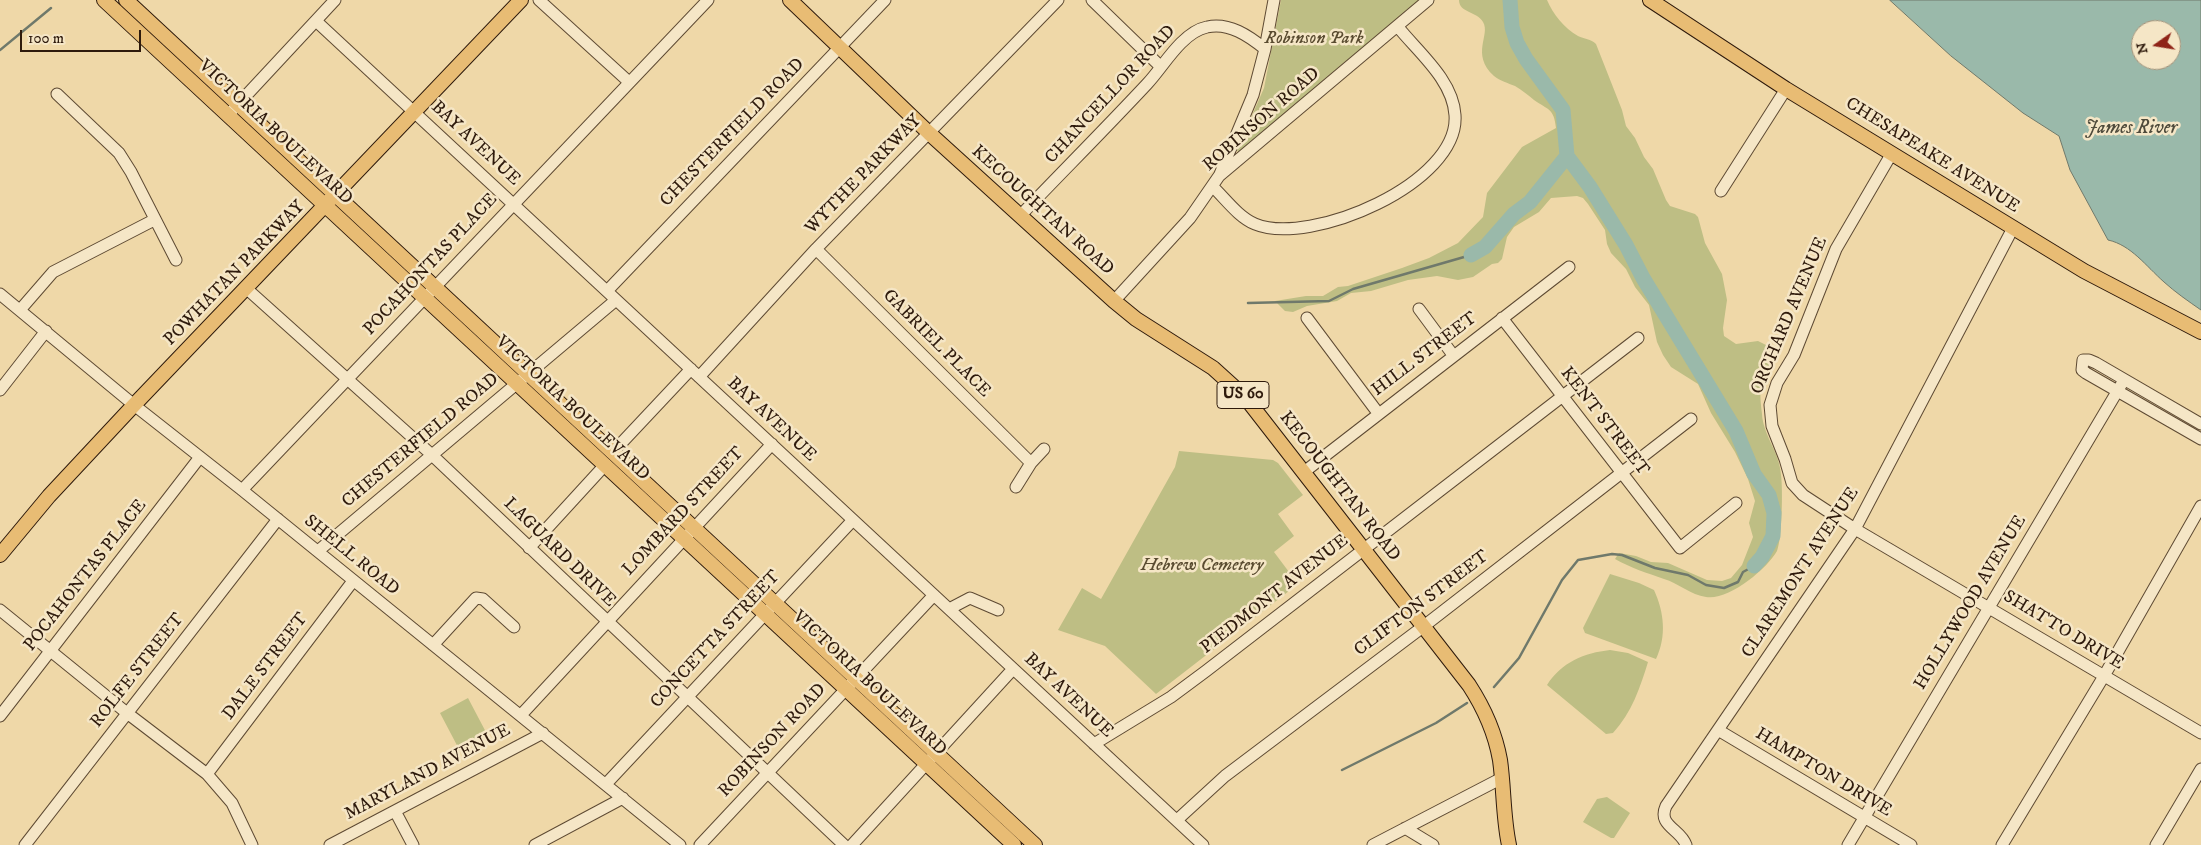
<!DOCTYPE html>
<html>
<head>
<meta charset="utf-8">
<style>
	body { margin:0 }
	#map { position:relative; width:2201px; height:845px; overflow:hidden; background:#efd8a8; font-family:"IM FELL DW Pica",serif }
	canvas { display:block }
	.north { position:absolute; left:2131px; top:20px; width:50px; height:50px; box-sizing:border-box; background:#f5e6c6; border:1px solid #a5947c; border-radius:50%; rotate:257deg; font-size:14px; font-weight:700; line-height:20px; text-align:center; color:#2e1a0c }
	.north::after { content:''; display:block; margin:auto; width:18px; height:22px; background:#8f2418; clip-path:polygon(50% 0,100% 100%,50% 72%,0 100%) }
	.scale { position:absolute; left:20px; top:30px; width:121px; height:22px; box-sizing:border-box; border:2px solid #2e1a0c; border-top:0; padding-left:6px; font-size:15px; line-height:18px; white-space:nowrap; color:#2e1a0c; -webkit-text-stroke:4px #f5e6c6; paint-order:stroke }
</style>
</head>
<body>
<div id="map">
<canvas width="2201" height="845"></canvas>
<div class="north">N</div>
<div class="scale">100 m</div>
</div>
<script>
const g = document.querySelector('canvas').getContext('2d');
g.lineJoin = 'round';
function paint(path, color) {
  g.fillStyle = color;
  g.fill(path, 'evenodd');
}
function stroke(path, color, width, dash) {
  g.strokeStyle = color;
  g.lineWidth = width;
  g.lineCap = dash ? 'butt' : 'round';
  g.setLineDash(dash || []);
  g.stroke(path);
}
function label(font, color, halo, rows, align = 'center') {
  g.font = font + ' "IM FELL DW Pica",serif';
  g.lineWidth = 5;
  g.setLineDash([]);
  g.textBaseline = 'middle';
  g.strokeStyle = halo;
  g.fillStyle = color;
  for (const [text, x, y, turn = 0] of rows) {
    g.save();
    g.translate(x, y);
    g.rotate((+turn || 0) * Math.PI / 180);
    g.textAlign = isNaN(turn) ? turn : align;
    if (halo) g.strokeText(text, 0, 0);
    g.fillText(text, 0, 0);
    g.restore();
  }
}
const green = new Path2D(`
	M1281,0H1419L1239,154L1237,150L1264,88Z
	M1459,0H1547C1553,14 1564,28 1578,36C1584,39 1591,39 1596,44L1622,110L1626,126L1635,138L1644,157L1653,169L1666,200L1670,206L1695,214L1698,217L1705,243L1722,274L1727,300L1723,328L1724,336L1736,344L1758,341L1774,349C1779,364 1766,371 1762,383C1759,393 1761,404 1762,414C1763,435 1780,453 1781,475C1783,489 1782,539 1777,551C1767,569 1728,601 1706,597C1691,595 1678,583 1664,579C1647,573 1631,568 1615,559L1619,553L1636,556L1651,562L1668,563L1707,580L1722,581L1731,578L1742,565L1753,537L1749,523L1755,501L1748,479L1735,452L1711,413L1698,384L1671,367L1663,355L1657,342L1649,305L1635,287L1626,269L1611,253L1607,244L1605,230L1588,204L1583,198L1577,196L1551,198L1539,212L1514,227L1507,237L1502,259L1498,263L1492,264L1473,277L1458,280L1437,276L1408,280L1371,291L1351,293L1337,301L1307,306L1293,312L1285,311L1275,301L1306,296H1323L1338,287L1348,286L1402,268L1429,258L1458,243L1483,217L1487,193L1522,147L1556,128C1554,108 1548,110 1534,100C1528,95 1522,90 1515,86C1508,83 1500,81 1494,76C1470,54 1491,35 1483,22C1477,11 1459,13 1459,0Z
	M1179,451L1273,460L1278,463L1303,495L1278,514L1294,536L1274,552L1298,584L1156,694L1105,646L1058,630L1082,588L1101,599L1175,467Z
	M1610,574L1639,583L1654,590C1664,612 1667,636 1656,659L1585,633L1583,628Z
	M1610,650L1628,653L1648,662C1640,688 1632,712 1613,733L1606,734L1547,685C1562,662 1584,653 1610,650Z
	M468,698L488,736L460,751L440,713Z
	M1607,797L1630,813L1614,838H1611L1583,822L1597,799Z`);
const water = new Path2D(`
	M1890,0H2201V310C2188,301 2175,292 2164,282C2146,266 2131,245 2108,240L2070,170L2059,136L2023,113L1951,56ZM2141,30H2171V60H2141Z`);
const stream = new Path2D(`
	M0,50L51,8
	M1248,303L1329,301L1353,289L1471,255
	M1494,687L1519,658L1562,580L1578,560L1612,554L1622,555L1655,568L1688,575L1706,585L1724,588L1738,582L1743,572L1754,566
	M1342,770L1436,723L1467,703`);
const river = new Path2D(`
	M1510,0L1512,27L1517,43L1526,59L1563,110L1567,156L1590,187L1626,245L1643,278L1736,431L1754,474L1769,495L1774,513L1773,536L1762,557L1754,566
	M1471,255L1485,247L1514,214L1530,202L1567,156`);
const minor = new Path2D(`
	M539,0L629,82
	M1092,0L1160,66
	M316,21L1203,845
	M57,94L119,153L131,172L176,260
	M228,115L335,0
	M1892,153L1836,249L1794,355L1777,383L1770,405L1772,426L1785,459L1792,483L1803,495L1855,529L2201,733
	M1220,174L1253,95L1265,49L1274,0
	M1212,186C1225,198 1238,217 1255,224C1310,247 1460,183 1455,115C1453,80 1418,52 1398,27
	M1721,191L1786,89
	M1020,216C1062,172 1105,129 1147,84C1159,71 1168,56 1181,43C1188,36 1197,29 1207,27C1229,22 1249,36 1265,49
	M816,249L1031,463
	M247,289L432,455L844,845
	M607,291L885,0
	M0,294L134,405L242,490L680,845
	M1114,301L1190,218L1219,176L1428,0
	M1419,309L1453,355
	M20,310L53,272L154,220
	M1307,318L1378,413
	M1502,318L1680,548L1736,503
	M699,377L816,249L1058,0
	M0,390L46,331
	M2201,424L2096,363L2089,360H2083L2082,370L2086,373L2201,439
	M613,452L691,369
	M1304,472L1569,267
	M1016,487L1031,463L1044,449
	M242,490L708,0
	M529,548L605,465
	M318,551L616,300
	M949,609L970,598L998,610
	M0,610L127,713L207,774L232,803L252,845
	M433,645L476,598L483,599L514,627
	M521,715L772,444
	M0,716L200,457
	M1718,730L1911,845
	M1094,744L1171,697L1206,671L1638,338
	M207,774L353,581
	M606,784L853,520
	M395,811L413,845
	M1177,820L1225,776L1424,626L1691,419
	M1405,828L1433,845
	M25,845L278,519
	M330,845L543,733
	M535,845L623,798
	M700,845L934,595
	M852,845L1013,669
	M1373,845L1502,778
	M1686,845C1681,829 1657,826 1666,806L1855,529L2013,228
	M1848,845L2124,380
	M2002,845L2104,676L2201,506
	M2156,845L2201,769`);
const major = new Path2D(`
	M104,0L1014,845
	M126,0L1035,845
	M790,0L929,133L1114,301L1136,319L1213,368L1245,397L1469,685C1484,708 1495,732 1500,760C1504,788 1503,817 1509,845
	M1650,0L1786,89L2084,271L2201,332
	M0,555L49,496L134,405L521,0`);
const shields = [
	[1243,395,52]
];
const shieldNames = [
	["US 60",1243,395]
];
const parkNames = [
	["Robinson Park",1314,39],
	["Hebrew Cemetery",1202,566]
];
const streetNames = [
	["CHANCELLOR ROAD",1111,95,-47],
	["ROBINSON ROAD",1262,120,-41],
	["VICTORIA BOULEVARD",275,133,43],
	["CHESTERFIELD ROAD",733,133,-46],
	["BAY AVENUE",475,144,43],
	["CHESAPEAKE AVENUE",1932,156,32],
	["WYTHE PARKWAY",864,175,-46],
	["KECOUGHTAN ROAD",1042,211,42],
	["POCAHONTAS PLACE",431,265,-47],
	["POWHATAN PARKWAY",235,274,-46],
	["ORCHARD AVENUE",1790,316,-67],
	["GABRIEL PLACE",936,344,45],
	["HILL STREET",1425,355,-37],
	["VICTORIA BOULEVARD",572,409,43],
	["BAY AVENUE",771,420,43],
	["KENT STREET",1604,422,52],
	["CHESTERFIELD ROAD",421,441,-40],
	["KECOUGHTAN ROAD",1339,487,52],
	["LOMBARD STREET",684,512,-47],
	["LAGUARD DRIVE",559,553,44],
	["SHELL ROAD",351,556,39],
	["CLAREMONT AVENUE",1801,573,-57],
	["POCAHONTAS PLACE",86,576,-52],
	["PIEDMONT AVENUE",1275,595,-38],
	["HOLLYWOOD AVENUE",1971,603,-59],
	["CLIFTON STREET",1422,604,-37],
	["SHATTO DRIVE",2063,631,31],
	["CONCETTA STREET",716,640,-47],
	["DALE STREET",266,667,-53],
	["ROLFE STREET",138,671,-52],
	["VICTORIA BOULEVARD",869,684,43],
	["BAY AVENUE",1068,696,43],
	["ROBINSON ROAD",773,741,-47],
	["MARYLAND AVENUE",428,773,-28],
	["HAMPTON DRIVE",1823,773,31]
];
const waterNames = [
	["James River",2131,129]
];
paint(green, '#bebe84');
paint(water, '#9ab9aa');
stroke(water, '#6f796b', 1);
stroke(stream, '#6f796b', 2.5);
stroke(river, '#9ab9aa', 15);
stroke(minor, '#5e4a33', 13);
stroke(major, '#2e1a0c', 16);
stroke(minor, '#f5e6c6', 11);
stroke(major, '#e8bc74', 14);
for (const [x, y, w] of shields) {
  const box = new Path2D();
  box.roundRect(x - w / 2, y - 13.5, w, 27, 4);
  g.fillStyle = '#f5e6c6';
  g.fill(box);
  stroke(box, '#2e1a0c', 1);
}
label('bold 16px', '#2e1a0c', null, shieldNames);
label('italic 18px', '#594b30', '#f5e6c6', parkNames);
label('18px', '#2e1a0c', '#f5e6c6', streetNames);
label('italic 19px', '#4e4a3b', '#f5e6c6', waterNames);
</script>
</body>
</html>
